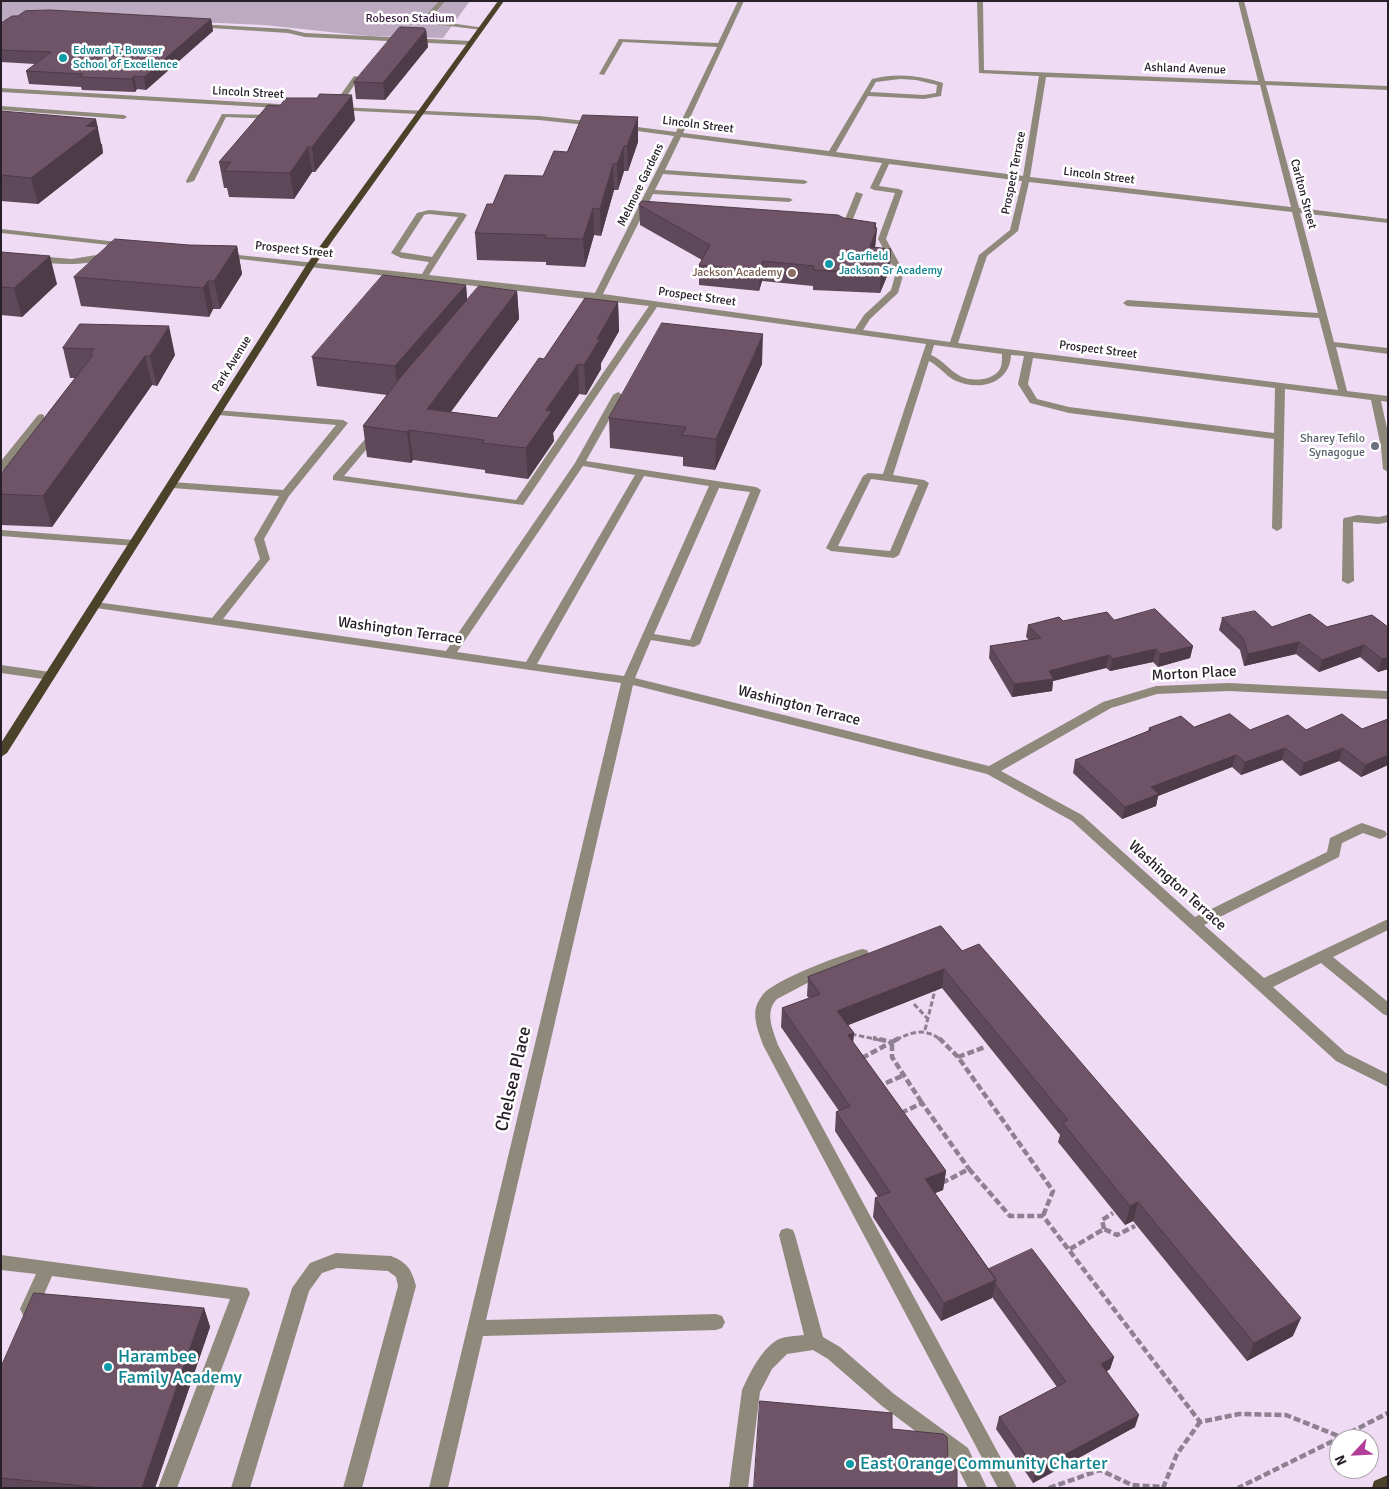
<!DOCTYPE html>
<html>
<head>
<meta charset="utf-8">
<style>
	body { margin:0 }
	#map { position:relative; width:1389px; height:1489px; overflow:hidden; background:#efdbf3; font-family:Signika,sans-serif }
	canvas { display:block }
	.frame { position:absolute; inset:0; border:2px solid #272029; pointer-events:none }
	.north { position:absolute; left:1329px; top:1429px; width:50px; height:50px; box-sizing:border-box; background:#fff; border:1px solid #a9a6a9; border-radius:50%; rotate:245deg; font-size:14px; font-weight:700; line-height:20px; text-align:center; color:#272029 }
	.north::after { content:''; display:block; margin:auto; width:18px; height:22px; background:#b13e98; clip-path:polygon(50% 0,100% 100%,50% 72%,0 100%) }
</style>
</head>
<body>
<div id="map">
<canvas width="1389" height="1489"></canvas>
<div class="frame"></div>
<div class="north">N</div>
</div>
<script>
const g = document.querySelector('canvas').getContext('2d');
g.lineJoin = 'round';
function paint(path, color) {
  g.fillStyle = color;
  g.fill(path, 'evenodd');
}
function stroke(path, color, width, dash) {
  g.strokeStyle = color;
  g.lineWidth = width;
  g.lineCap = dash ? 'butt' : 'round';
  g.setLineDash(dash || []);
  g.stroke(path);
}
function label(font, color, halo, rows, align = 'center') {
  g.font = font + ' Signika,sans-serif';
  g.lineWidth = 5;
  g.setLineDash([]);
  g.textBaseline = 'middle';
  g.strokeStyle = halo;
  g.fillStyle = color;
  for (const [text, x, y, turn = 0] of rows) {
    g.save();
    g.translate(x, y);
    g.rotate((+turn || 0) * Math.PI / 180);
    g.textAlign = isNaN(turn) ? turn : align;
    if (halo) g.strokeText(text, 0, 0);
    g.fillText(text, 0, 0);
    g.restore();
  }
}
const green = new Path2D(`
	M1,1H470L443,38L368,36L264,25L36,15L1,21Z`);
const pathFar1 = new Path2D(`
	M914,1004L927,1018
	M925,1030L935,990
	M851,1034L880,1040
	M896,1040C912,1031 926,1028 941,1040`);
const path = new Path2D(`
	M899,1038L892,1042V1057L922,1103
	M939,1038L958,1057L1053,1191L1043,1216
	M958,1057L985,1047
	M862,1058L892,1042L873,1038
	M886,1083L904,1075
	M901,1113L922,1103L969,1169
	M942,1183L969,1169L1010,1216H1043L1200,1422L1239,1414L1286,1415L1341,1437L1238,1488
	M1104,1229L1102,1220L1113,1213
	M1070,1249L1104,1229L1117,1235L1135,1226
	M1341,1437L1388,1413
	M1087,1456L1100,1470
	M1049,1488L1100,1470L1132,1485L1163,1487
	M1163,1488L1177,1454L1200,1422`);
const minor = new Path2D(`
	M439,1H445L429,20L485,28L482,30L425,23L422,20Z
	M738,1H744L683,133L829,151L872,79C896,73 919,75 943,83L941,96L924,99L868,96L836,152L1023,176L1039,76L979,73L977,1H983L984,70L1258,81L1238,1H1244L1265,81L1388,86V90L1266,85L1299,208L1388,219V223L1300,213L1334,342L1388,348V354L1336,347L1347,391L1388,396V402L1381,401L1388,433V472L1383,469L1381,447L1371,400L1285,389L1282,528L1277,531L1272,528L1274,439L1069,413L1030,403L1018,384L1024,356L1011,355C1010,384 978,392 954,380C945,375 939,366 929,361L893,475L924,480L929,483L899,555L894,558L831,551L826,548L863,476L868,473L883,474L926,344L657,307L523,505L333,480V476L373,430L376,429L381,432L344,476L516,500L649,306L222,257H219V253L422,274L429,262L401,258L391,253L417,213L429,210L463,213L467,215L429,275L595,293L674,136L622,129L618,127L622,125L676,132L717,47L623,42L604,75L599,74L619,39L718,43ZM1046,77L1260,85L1291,207L1030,177ZM900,79L916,80L937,85L936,93L924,95L870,92L876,82ZM681,137L882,163L870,188L874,190L895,193L878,239L896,272L891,290L864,315L855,329L603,294L653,194L789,202L793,200L789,198L655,190L663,174L804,184L808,182L804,180L665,170ZM889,164L1022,181L1010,230L979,255L950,342L863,330L870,319L898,293L904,272L886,239L903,191L899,189L879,186ZM1029,182L1292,212L1318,313L1127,300L1123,303L1127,306L1319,318L1338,390L958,343L987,256L1018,231ZM429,214L458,217L432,257L400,252L424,215ZM934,345L1002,354C1002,359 1002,365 1000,369C993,381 971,382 960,376C949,370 943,360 931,355ZM1033,358L1275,388L1274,433L1069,407L1037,399L1028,384ZM871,479L918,485L890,551L838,546Z
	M197,24L288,29L305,33L471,41L474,43L471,45L305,37L288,33L195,27Z
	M354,76L359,77C353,86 343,108 331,107V105L337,100Z
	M1,88L296,105L299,107L296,109L1,92Z
	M1,106L124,115L127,117L124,119L1,110Z
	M338,107L539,116L595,122L599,124L595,126L539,120L336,110L335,109Z
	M222,114L274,115L277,117L274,119L226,117L194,181L187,183L186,181Z
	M856,192L863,194L847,234L840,236L839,234Z
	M1,229L127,243L131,245L127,247L1,233Z
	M110,250L114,252C90,273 31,261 1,257V253L72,259L96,255Z
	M618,392L623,395L586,461L756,487L761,490L700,644L694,647L651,640L635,678L989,766L1103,702L1156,686L1229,683L1388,691V699L1229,691L1157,694L1111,708L1001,771L1082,815L1195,917L1327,852L1330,838L1357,825L1362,823L1385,831L1387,834L1385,837L1380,839L1363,833L1342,843L1339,857L1204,925L1264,978L1388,919V930L1333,957L1388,1002V1016L1383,1014L1321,963L1273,987L1346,1053L1388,1074V1087L1336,1061L1072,821L987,774L633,685L486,1320L716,1314L722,1316L725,1322L722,1328L716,1330L483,1336L448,1488H429L621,683L96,608L90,605L96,602L212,618L260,559L254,539L279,496L172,488L167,485L172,482L283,490L336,425L218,415L215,414V410L343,420L348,423L289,496L264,539L270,559L223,619L446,651L575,463L613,395ZM583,466L635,475L526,662L457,652ZM644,476L709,486L624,676L537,664ZM719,488L750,492L690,640L654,634Z
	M41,414L44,415V419L5,470L1,471V461L38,415Z
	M1358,515L1379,517L1388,515V522L1379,524L1353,522L1354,581L1348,584L1342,581L1343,520L1344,518Z
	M1,530L135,540L140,543L135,546L1,536Z
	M1,665L50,672L56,676L50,680L1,673Z
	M862,949L867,950L869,954L867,958L815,979L777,999C764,1012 773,1030 778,1045L1017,1488H998L763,1045C759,1033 753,1020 756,1007C758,1001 761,996 766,991C788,975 836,957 862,949Z
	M787,1228L793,1230L795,1235L823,1337L840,1347L894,1394L968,1448L987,1488H968L954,1460L882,1406L828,1359L813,1350L787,1354L772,1369L760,1392L748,1488H729L742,1390C750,1373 760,1351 777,1340C784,1336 796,1336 804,1335L779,1235L781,1230Z
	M336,1253L391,1256C407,1262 412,1270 416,1286L362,1488H343L398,1286L396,1277L388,1271L337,1268L322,1273L309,1291L250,1488H231L292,1288L310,1263Z
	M1,1255L247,1288L250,1293L177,1488H158L230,1299L52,1276L35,1315L29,1317L23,1315L20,1309L36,1274L1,1270Z`);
const major = new Path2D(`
	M498,1H504L315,265L7,753L1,757V743L307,264Z
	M1388,1475V1488H1372L1374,1481Z`);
const wall = new Path2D(`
	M211,19L213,31L146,90L137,89L135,92L82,90L81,87L29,84L26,71L35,64L1,62V23Z
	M426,30L428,47L385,100L356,99L354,82Z
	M317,98L355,120L315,172H312L294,199L229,197L227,188H224L219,162L280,106Z
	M1,111L102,144L103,153L38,204L1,201Z
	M638,117V142L628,171H624L618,190H614L601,236L594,235L585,267L546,265V262L477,260L475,233L493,204L543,176L567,152Z
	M639,205L844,218L876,223V228H877L875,247L891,249L890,269L880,293L813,290V286L762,281L759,291L699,285V265L702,260L640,225Z
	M189,245L237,246L242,274L220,309H213L209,317L81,306L74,277Z
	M1,252L57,284L22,317L1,315Z
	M466,285L467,300L517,291L519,319L451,412L497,418L544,359L618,302L619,331L601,363V369L586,395L579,394L553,433L554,441L528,479L485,473V470L413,460L411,463L367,457L363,426L387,395L317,386L312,357Z
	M80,324L175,355L157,386L152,385L52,527L1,525V474L75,378H70L63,348Z
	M762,364L715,470L683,466V457L610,448L609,418Z
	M1372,615L1388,669L1378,672L1360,657L1319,672L1296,654L1244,666L1240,650L1219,630L1222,618L1272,627H1327Z
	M1114,620L1193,646L1190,658L1158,667L1153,662L1110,671L1106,668L1053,681L1052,691L1012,697L989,658L990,646L1029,640L1026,637L1028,625L1063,621Z
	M1388,719V765L1361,777L1339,761L1300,776L1282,760L1241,775L1232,767L1158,796L1156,806L1122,819L1073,773L1075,760L1148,731L1149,728L1194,727L1250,730L1362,729Z
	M941,926L1293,1336L1247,1361L1133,1221L1125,1225L1058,1142L1060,1135L942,988L848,1025L854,1033L853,1042L946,1171L943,1190L935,1193L989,1269L1114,1357L1110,1369L1107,1371L1135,1427L1033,1483L996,1429L999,1417L1057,1387L992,1297V1298L941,1321L873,1217L875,1198L878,1197L835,1131L836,1112L839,1111L781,1027L782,1008L809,998L807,996L808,977Z
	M204,1308L210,1327L155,1488H1V1367Z`);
const shadedWall = new Path2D(`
	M211,19L213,31L146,90L144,77Z
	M426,30L428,47L385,100L383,83Z
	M134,76L137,89L135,92L132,79Z
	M352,95L355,120L315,172L312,147Z
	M638,117V142L628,171L627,146Z
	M96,119L103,153L38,204L31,178L86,126Z
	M624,146V171L618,190L617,164Z
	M308,147L312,172L294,199L290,173Z
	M613,164L614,190L601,236L600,209Z
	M593,208L594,235L585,267L583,239Z
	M876,223V232L877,228L875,248L870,247Z
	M237,246L242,274L220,309L214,281Z
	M891,249L890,269L880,293L881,273Z
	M50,256L57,284L22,317L14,288Z
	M763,261L762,281L759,291L760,271Z
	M208,281L213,309L209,317L203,288Z
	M466,285L468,313L398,396L395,366Z
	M517,291L519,319L435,433L427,409Z
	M618,302L619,331L601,363V369L586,395L584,365L597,339Z
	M169,326L175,355L157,386L150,356Z
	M763,334L762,364L715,470L716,439Z
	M145,356L152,385L52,527L43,496Z
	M578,364L579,394L553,433L554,441L528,479L526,448L546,410Z
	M409,430L413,460L411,463L407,432Z
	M1299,642L1296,654L1244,666L1248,654Z
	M1364,645L1360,657L1319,672L1322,660Z
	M1193,646L1190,658L1158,667L1160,654Z
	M1156,649L1153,662L1110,671L1112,659Z
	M1109,655L1106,668L1053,681L1052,691L1012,697L1014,684L1049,671Z
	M1388,658V669L1378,672L1382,659Z
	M1285,748L1282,760L1241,775L1245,762Z
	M1343,748L1339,761L1300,776L1304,763Z
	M1236,755L1232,767L1158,796L1156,806L1122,819L1125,807L1151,787Z
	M1388,755V765L1361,777L1365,765Z
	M944,969L942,988L836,1030L837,1011Z
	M854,1033L852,1052L848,1035Z
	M946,1171L943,1190L923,1198L925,1179Z
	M1138,1202L1133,1221L1125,1225L1130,1206Z
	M996,1280L992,1298L941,1321L944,1303Z
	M204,1308L210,1327L155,1488H142Z
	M1301,1318L1293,1336L1247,1361L1254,1343Z
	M1114,1357L1110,1369L1097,1376L1101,1364Z
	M1139,1415L1135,1427L1033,1483L1036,1470Z`);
const building = new Path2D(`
	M50,10L211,19L144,77L134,76L132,79L79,77L83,74L26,71L51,52L1,50V23L12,16H18L25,11Z
	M400,27L424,28L426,30L383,83L354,82Z
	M320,94L352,95L312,147H308L290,173L224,171L231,162H219L268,105L280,106L286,98H317Z
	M1,111L96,119L86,126L98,127L31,178L1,175Z
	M583,115L638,117L627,146H624L617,164H613L600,209L593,208L583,239L545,238L546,235L475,233L487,204H493L505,175L543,176L554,151L567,152Z
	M642,201L838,215L844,218L876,223L874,228H877L870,247L891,249L881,273L814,270V266L763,261L760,271L699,265L710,245L639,205Z
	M115,239L189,245L237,246L214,281H208L203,288L74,277Z
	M1,252L50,256L14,288L1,287Z
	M383,275L466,285L395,366L312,357Z
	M479,286L517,291L427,409L497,418L539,358L544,359L585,298L618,302L597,339H600L584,365L578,364L546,410L552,411L526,448L482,443L484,440L409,430L407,432L363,426L400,378Z
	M662,323L763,334L716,439L682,435L686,427L609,418Z
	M80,324L169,326L150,356H145L43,496L1,494V474L93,355L90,354L94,349L63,348Z
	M1155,609L1193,646L1160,654L1156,649L1112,659L1109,655L1049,671L1054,679L1014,684L990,646L1041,638L1028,625L1059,617L1063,621L1107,612L1114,620Z
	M1255,611L1272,627L1310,614L1327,627L1372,615L1388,627V658L1382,659L1364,645L1322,660L1299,642L1248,654L1243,638L1222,618Z
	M1230,714L1250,730L1288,715L1306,730L1342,714L1362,729L1388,719V755L1365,765L1343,748L1304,763L1285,748L1245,762L1236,755L1151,787L1159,794L1125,807L1075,760L1151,730L1149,728L1181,716L1194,727Z
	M941,926L962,951L979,944L1301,1318L1254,1343L1138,1202L1130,1206L1063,1123L1068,1120L944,969L837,1011L854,1033L848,1035L946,1171L925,1179L996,1280L944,1303L875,1198L890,1192L836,1112L850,1106L782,1008L820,994L808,977Z
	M1032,1249L1114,1357L1101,1364L1139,1415L1036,1470L999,1417L1066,1382L995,1284L996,1280L989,1269Z
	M34,1293L204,1308L142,1488H103L1,1478V1367Z
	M760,1401L892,1413V1429L943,1434L947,1437L948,1457L957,1461V1488H754Z`);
const markers = [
	[63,58,5,"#0f9aa8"],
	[829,264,5,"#0f9aa8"],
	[792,273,5,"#8d6e63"],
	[1375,446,5,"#6b7280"],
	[108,1367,5,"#0f9aa8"],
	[850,1464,5,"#0f9aa8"]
];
const farParknames = [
	["Robeson Stadium",410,19]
];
const farCulturenames = [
	["Edward T. Bowser",73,51],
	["School of Excellence",73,65],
	["J Garfield",839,257],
	["Jackson Sr Academy",839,271]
];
const farStreetnames = [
	["Ashland Avenue",1185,69,2],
	["Lincoln Street",248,93,3],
	["Lincoln Street",698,125,7],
	["Prospect Terrace",1014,173,-79],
	["Lincoln Street",1099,176,7],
	["Melmore Gardens",641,185,-64],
	["Carlton Street",1303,194,75],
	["Prospect Street",294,250,6],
	["Prospect Street",697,297,8],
	["Prospect Street",1098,350,7],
	["Park Avenue",232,364,-58]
];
const farEducationnames = [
	["Jackson Academy",782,273]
];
const farWorshipnames = [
	["Sharey Tefilo",1365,439],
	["Synagogue",1365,453]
];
const streetNames = [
	["Washington Terrace",400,631,8],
	["Morton Place",1194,674,-3],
	["Washington Terrace",799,706,14],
	["Washington Terrace",1177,886,42]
];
const nearStreetnames = [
	["Chelsea Place",514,1079,-77]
];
const nearCulturenames = [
	["Harambee",118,1357],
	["Family Academy",118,1378],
	["East Orange Community Charter",860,1464]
];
paint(green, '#bcaac1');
stroke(pathFar1, '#8e8091', 3, [5.5, 2.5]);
stroke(path, '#8e8091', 4.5, [7, 3]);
paint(minor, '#8f897c');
paint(major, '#4b422a');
paint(wall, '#5f4859');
paint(shadedWall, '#4e3b48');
paint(building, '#6f5467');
stroke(building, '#4e3b48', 1);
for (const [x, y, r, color] of markers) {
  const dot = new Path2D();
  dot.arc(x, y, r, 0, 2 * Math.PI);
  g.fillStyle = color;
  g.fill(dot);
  stroke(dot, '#fff', 2);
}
label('12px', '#3b1d42', '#fff', farParknames);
label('12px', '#0d838f', '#fff', farCulturenames, 'left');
label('12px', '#272029', '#fff', farStreetnames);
label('12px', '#785e54', '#fff', farEducationnames, 'right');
label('12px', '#5b616d', '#fff', farWorshipnames, 'right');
label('15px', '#272029', '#fff', streetNames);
label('18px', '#272029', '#fff', nearStreetnames);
label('18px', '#0d838f', '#fff', nearCulturenames, 'left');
</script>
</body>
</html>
